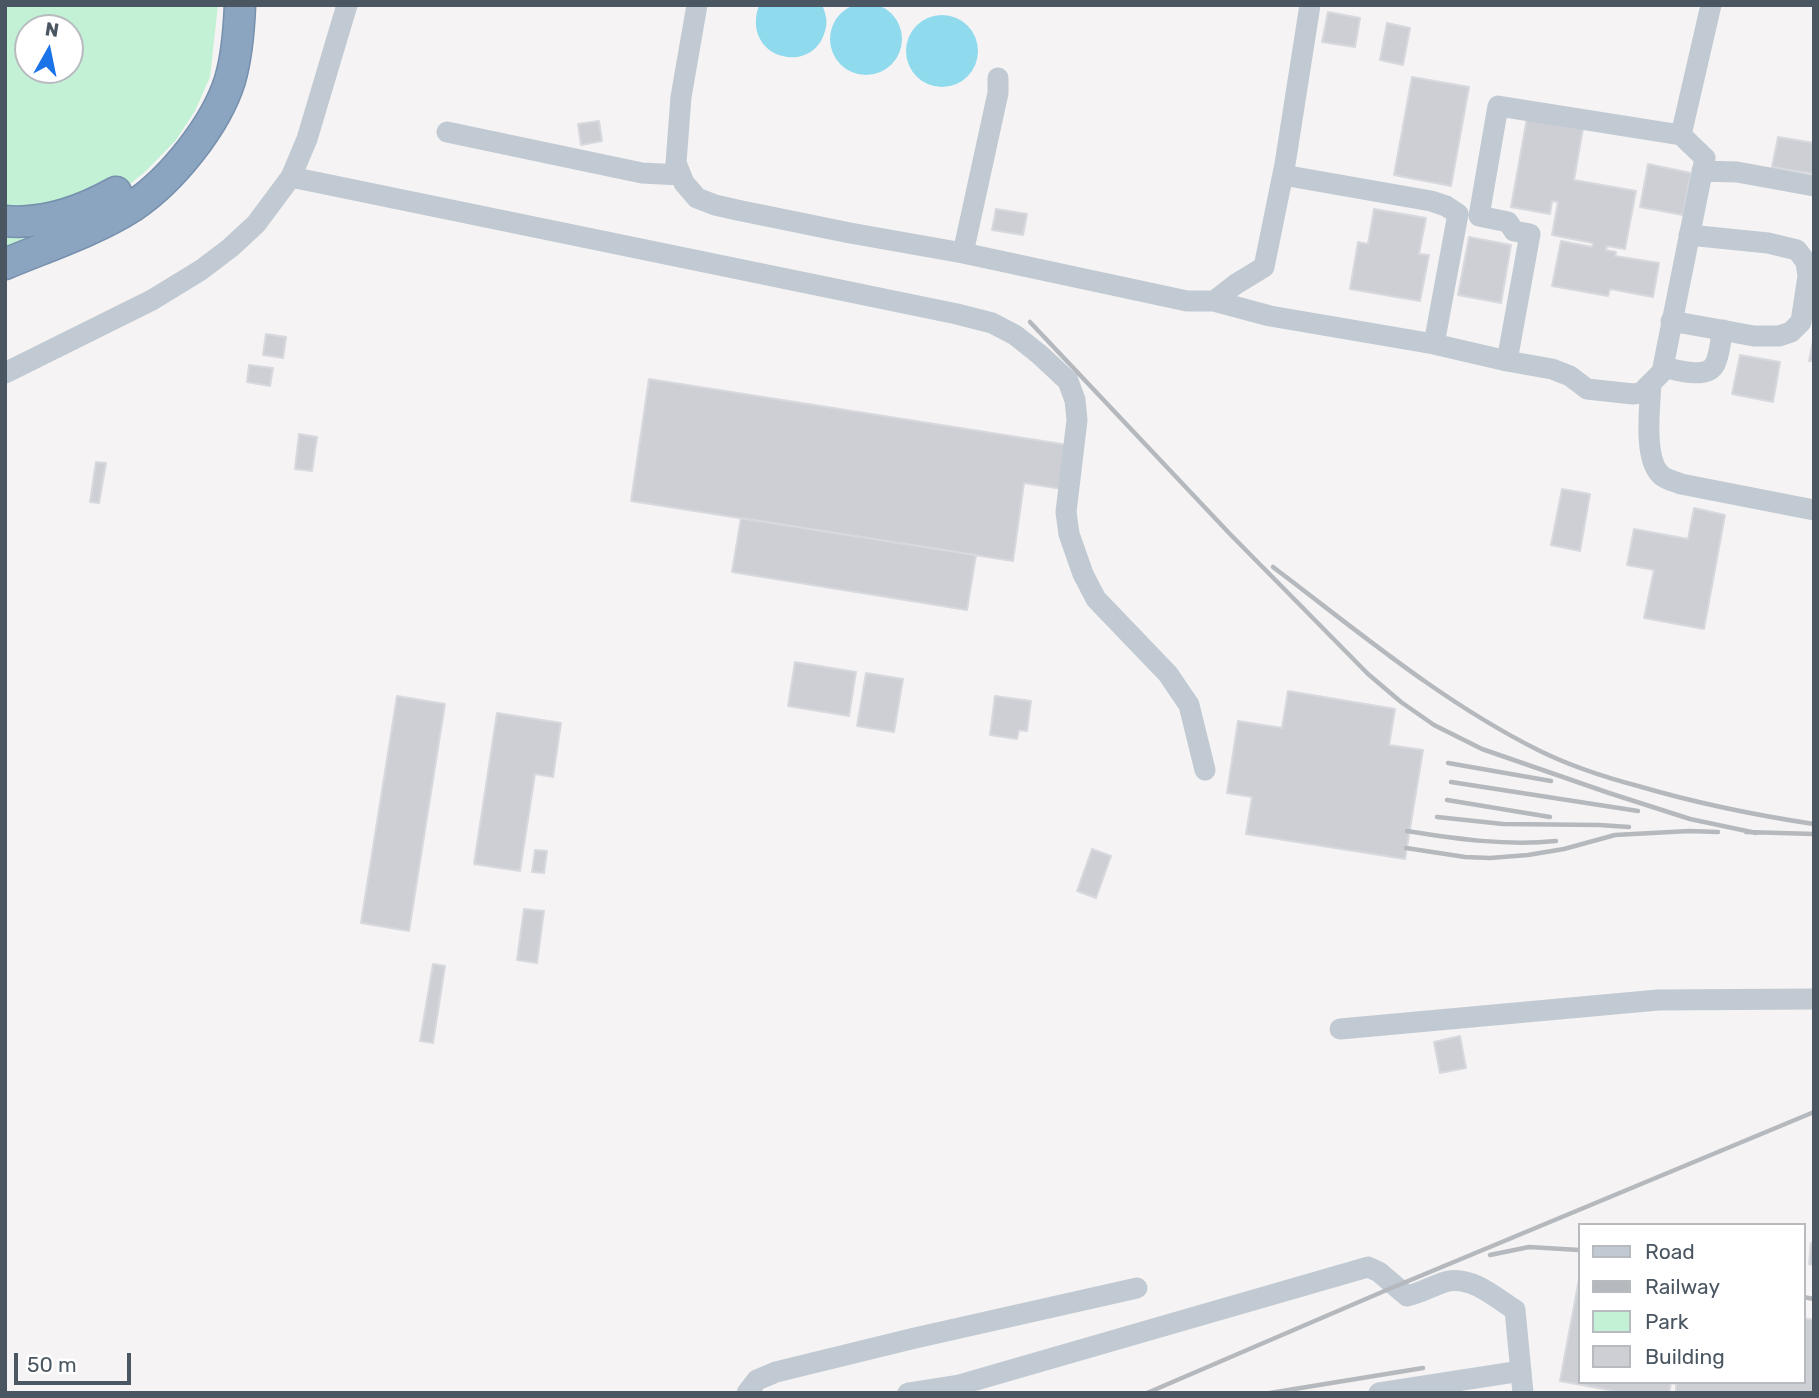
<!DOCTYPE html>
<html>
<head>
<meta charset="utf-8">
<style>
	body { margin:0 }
	#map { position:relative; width:1819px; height:1398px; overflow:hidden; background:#f5f3f3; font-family:Rubik,sans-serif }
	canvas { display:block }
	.frame { position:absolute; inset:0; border:7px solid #4a5661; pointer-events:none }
	.legend { position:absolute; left:1578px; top:1223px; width:228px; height:161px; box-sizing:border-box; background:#fff; border:2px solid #b7bbc0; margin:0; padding:9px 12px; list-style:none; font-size:21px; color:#4a5661 }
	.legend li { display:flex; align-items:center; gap:14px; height:35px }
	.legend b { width:35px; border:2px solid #b7bbc0 }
	.north { position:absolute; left:14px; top:14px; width:70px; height:70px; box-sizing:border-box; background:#fff; border:2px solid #b7bbc0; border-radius:50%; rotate:9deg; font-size:19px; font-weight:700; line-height:28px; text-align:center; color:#4a5661 }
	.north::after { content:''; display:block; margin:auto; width:24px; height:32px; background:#1a73e8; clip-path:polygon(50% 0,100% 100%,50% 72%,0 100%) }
	.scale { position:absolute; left:14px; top:1353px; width:117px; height:32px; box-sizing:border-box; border:4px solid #4a5661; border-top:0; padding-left:9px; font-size:21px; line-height:24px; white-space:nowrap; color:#4a5661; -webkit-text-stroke:5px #fff; paint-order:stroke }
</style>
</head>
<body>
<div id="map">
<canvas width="1819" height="1398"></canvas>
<div class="frame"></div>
<ul class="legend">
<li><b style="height:9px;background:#c1cad2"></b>Road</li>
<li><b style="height:9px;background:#b5b8bd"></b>Railway</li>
<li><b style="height:19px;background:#c3f1d5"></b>Park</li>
<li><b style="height:19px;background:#cdcfd5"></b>Building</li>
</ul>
<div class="north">N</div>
<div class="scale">50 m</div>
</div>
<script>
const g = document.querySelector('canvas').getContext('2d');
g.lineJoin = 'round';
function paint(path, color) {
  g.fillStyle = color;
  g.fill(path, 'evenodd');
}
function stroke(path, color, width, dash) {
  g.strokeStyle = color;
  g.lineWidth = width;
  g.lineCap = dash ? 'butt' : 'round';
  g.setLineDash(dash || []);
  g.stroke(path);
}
const green = new Path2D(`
	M5,5H218L210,77L195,111L176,140L146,171L59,242L5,264ZM28,28H70V70H28Z`);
const water = new Path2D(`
	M830 39a36 36 0 1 1 72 0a36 36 0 1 1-72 0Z
	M759,5H822C826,14 828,22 825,31C813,77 740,59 759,5Z
	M906 51a36 36 0 1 1 72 0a36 36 0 1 1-72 0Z`);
const building = new Path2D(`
	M1328,12L1360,18L1355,47L1322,42Z
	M1387,23L1410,28L1403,65L1380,60Z
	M1412,77L1469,87L1451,186L1394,175Z
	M1527,118L1583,128L1574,180L1636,191L1625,249L1607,246L1606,250L1616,252L1615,256L1659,263L1653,297L1610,289L1608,296L1552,286L1561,241L1592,247L1593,243L1552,235L1558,202L1552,201L1550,214L1511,207Z
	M599,121L602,141L581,145L578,124Z
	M1778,137L1814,143V174L1772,167Z
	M1648,164L1691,173L1683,215L1640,207Z
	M996,209L1027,214L1023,235L992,230Z
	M1374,209L1426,218L1419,254L1429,255L1420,301L1350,289L1358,242L1368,244Z
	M1469,237L1511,245L1501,303L1458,295Z
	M266,334L286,337L283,358L263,355Z
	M1814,336V361H1809Z
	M1740,355L1780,362L1773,402L1732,394Z
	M249,365L273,368L270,386L247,382Z
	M649,379L1068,445L1062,489L1024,483L1013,561L631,501Z
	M299,434L317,437L312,471L295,469Z
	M96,462L106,463L99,503L90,502Z
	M1562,489L1590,494L1580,551L1551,545Z
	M1694,508L1725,515L1704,629L1644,618L1654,570L1627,565L1634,529L1688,539Z
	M741,518L976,555L967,610L732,572Z
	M795,662L856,672L849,716L788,706Z
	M866,673L903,679L894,732L857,726Z
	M1288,691L1395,709L1389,745L1423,750L1405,859L1246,834L1252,797L1227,793L1238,721L1282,728Z
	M397,696L445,704L409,931L361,923Z
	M995,696L1031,701L1027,731L1019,730L1017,739L990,735Z
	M497,713L561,723L553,777L535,774L520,871L474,864Z
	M1092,849L1111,856L1096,898L1077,891Z
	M535,850L547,851L544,873L532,872Z
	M524,909L544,911L537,963L517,960Z
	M433,964L445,966L433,1043L420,1041Z
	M1460,1036L1466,1068L1440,1073L1434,1042Z
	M1811,1243L1814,1244V1265L1809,1264Z
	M1579,1279V1382H1803V1318L1814,1320V1393H1676V1384L1671,1383L1669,1393H1625L1560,1381Z`);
const minor = new Path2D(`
	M697,5L681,97L676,163L684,183L697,198L715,205L737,210L850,233L963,253L1187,301H1214L1236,284L1264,267L1285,164L1310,5
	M447,132L642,173L681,175
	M1702,171L1737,172L1814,186
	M291,177L957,314L992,323L1015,335L1039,354L1068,381L1075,400L1077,420L1066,512L1069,534L1083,574L1096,599L1168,674L1189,705L1205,770
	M963,253L998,93V78
	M1214,301L1270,316L1434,344L1458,214L1446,206L1431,201L1283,175
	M1671,321L1754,336H1779L1791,332L1801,322L1808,276L1806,262L1797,250L1768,243L1689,235
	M1434,344L1507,361L1552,369L1570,376L1587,389L1633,394L1641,393L1662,372L1705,158L1681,135L1711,5
	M1507,361L1530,234L1514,231L1508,222L1479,216L1498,106L1681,135
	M1663,367C1677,370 1707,380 1715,364C1720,354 1720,341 1723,330
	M5,373L152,300L201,270L230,248L256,224L291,177L307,139L347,5
	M1651,383C1650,406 1643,459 1661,475C1666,480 1674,481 1681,484L1814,510
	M1340,1029L1658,1000L1814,999
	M747,1393L757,1380L776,1372L915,1338L1137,1288
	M908,1393L959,1385L1368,1267L1379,1272L1407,1296C1422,1293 1435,1284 1449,1281C1473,1277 1496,1298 1515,1310L1523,1393
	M1379,1393L1521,1371`);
const highway = new Path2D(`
	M5,221C45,225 82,211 116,192
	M5,264C48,246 94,231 133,206C172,180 216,125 230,80C237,56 239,30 240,5`);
const rail = new Path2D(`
	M1030,322L1229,533L1368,674L1401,702L1434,725L1482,749L1609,793L1690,819L1756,833
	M1273,567C1359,632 1442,702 1538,750C1570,766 1604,777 1638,786C1696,803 1754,815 1814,824
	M1448,763L1551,781
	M1451,782L1638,811
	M1447,800L1550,817
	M1437,817L1503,824L1599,825L1629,827
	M1407,831C1457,839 1506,846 1556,841
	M1746,832L1814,834
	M1406,848L1465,857L1490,858L1528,855L1564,849L1615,835L1689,831L1718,832
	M1490,1255L1529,1247L1579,1250
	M1803,1297L1814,1299
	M1147,1393L1389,1289L1814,1112
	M1270,1393L1423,1368`);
paint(green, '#c3f1d5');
paint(water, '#90daee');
paint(building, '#cdcfd5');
stroke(building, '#d7d9de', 2);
stroke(highway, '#7690ad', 33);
stroke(minor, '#c1cad2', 21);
stroke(highway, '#8ba5c1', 30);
stroke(rail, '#b5b8bd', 4.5);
</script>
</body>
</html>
